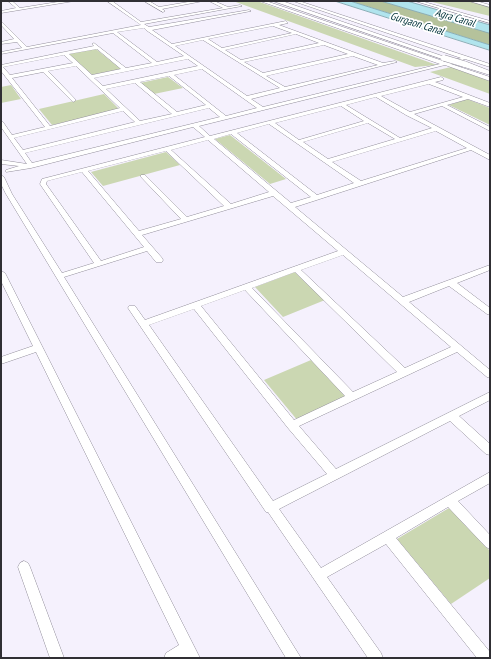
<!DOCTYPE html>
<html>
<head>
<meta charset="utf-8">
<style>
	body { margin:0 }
	#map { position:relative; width:491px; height:659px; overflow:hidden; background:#f5f1fd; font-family:"PT Sans Narrow",sans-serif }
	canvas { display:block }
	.frame { position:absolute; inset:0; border:2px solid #302f34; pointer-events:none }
</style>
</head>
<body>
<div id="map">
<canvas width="491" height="659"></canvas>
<div class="frame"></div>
</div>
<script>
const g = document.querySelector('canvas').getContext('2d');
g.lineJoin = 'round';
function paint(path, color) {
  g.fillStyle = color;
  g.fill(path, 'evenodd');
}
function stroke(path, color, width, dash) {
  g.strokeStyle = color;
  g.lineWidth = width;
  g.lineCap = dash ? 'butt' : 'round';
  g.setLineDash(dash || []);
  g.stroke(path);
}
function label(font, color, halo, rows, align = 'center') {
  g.font = font + ' "PT Sans Narrow",sans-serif';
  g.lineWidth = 3.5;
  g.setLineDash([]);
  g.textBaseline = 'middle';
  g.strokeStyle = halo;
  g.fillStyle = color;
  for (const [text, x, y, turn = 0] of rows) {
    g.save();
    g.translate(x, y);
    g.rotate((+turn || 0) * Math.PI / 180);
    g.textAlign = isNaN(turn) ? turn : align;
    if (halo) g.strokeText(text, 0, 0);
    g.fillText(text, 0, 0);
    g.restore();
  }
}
const green = new Path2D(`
	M233,1H257L437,65L415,67Z
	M428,1H468L490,7V16Z
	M96,49L121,69L92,75L69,54Z
	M451,67L490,81V94L430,72Z
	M168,77L183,88L154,94L140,83Z
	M11,85L21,99L1,103V87Z
	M104,94L120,110L52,125L39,109Z
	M467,99L490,108V125L449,105Z
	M230,135L286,179L270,184L215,139Z
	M166,152L180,165L103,186L91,172Z
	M295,272L325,300L283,317L255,287Z
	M311,360L347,398L298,421L264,380Z
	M449,508L490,551V578L451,604L397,539Z`);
const forest = new Path2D(`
	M350,1H381L490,33V45Z`);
const water = new Path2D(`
	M335,1H350L490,45V50Z
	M381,1H407L490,25V33Z`);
const minor = new Path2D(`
	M8,1H12L20,8L64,1H74L1,13V11L16,8Z
	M107,1H112L141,22L223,8L209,1H214L228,7L240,5L242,6L144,24L149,27L249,10L251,11L152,30L172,44L286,21L288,23L279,25L383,63L395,61L397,62L251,99L263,107L440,64L260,1H266L446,62L461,58L293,1H299L490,64V67L465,59L451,64L490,77V81L445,65L199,126L210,136L441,77L444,79L443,80L435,82L490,103V107L468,99L447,105L490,127V131L442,106L414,114L490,155V160L471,150L295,207L403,297L490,265V270L457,283L490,308V315L487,314L449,286L409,302L490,370V378L487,377L457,352L299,426L336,469L490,392V400L459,416L490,444V455L486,454L450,421L279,509L321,568L490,472V483L458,501L490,535V549L486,547L448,507L396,538L490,652V658H477L386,544L327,577L381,653L383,658H368L268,512H266L128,308L129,306H135L145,320L338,251L273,196L142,235L162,258L163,260L162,262H156L147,251L64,277L301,658H286L6,194L1,184V175L4,177L12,194L62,273L94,263L40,184L42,179L205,137L193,127L31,168L6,172V170L19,166L1,164V160L27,164L1,127V121L3,122L12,135L45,127L1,71V65L94,46L92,44L94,43L126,68L152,63L113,33L1,54V52L22,48L17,42L1,44V42L14,39L1,25V21L27,47L141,25ZM273,26L292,33L222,48L208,39ZM144,28L146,30L184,56L157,62L117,32ZM296,34L319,43L241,60L225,50ZM203,40L280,88L247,96L175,46ZM324,45L348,54L263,73L244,62ZM97,49L121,69L92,75L69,54ZM64,55L73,63L10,75L3,67ZM353,56L378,65L285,87L266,76ZM188,59L198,66L103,86L94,78ZM76,66L120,108L50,126L12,78L43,72L73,102L75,101V99L48,71ZM202,69L257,108L226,116L174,75ZM169,76L206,105L177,112L140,82ZM135,83L172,114L140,121L106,89ZM429,84L463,97L410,112L381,96ZM376,97L406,115L432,128L400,138L346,105ZM341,106L364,121L299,140L275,123ZM209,108L220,117L32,163L25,153ZM123,111L135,122L23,150L14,138ZM368,123L395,139L328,159L303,142ZM269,124L354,183L317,195L237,133ZM436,131L467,148L361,181L332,162ZM231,134L311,197L291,203L214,139ZM208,140L269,192L231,204L171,150ZM166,151L224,206L187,217L145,175H141V177L181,219L139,231L88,171ZM82,172L144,247L101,261L46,184L47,181ZM343,255L451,347L405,368L301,270ZM295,272L397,372L353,392L252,288ZM245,290L345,396L294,420L201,306ZM194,309L288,428L327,474L273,501L149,325Z
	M144,1H149L159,7L194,1H203L162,9L165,11L163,12Z
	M415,1H421L490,21V23Z
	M469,1H476L490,5V7Z
	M1,271L5,273L200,658H164L166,653L179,645L36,352L1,364V357L33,346L1,281Z
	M24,561L28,563L30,567L64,658H50L18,567L20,563Z`);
const highway = new Path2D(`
	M273,1H282L448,58L442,59Z
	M461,62H467L490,71V75L461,66Z`);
const highwayBridge = new Path2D(`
	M444,58L464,64`);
const farWaternames = [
	["Agra Canal",455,18,16],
	["Gurgaon Canal",417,24,17]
];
paint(green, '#cbd7b2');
paint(forest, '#b5c29b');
paint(water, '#b0e4ed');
stroke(water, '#8aaeb6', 1);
stroke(minor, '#928e9b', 1);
stroke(highway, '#928e9b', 1);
paint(minor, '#fff');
paint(highway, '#fff');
stroke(highwayBridge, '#928e9b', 7, []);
stroke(highwayBridge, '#fff', 6);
label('italic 11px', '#003239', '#fff', farWaternames);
</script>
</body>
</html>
